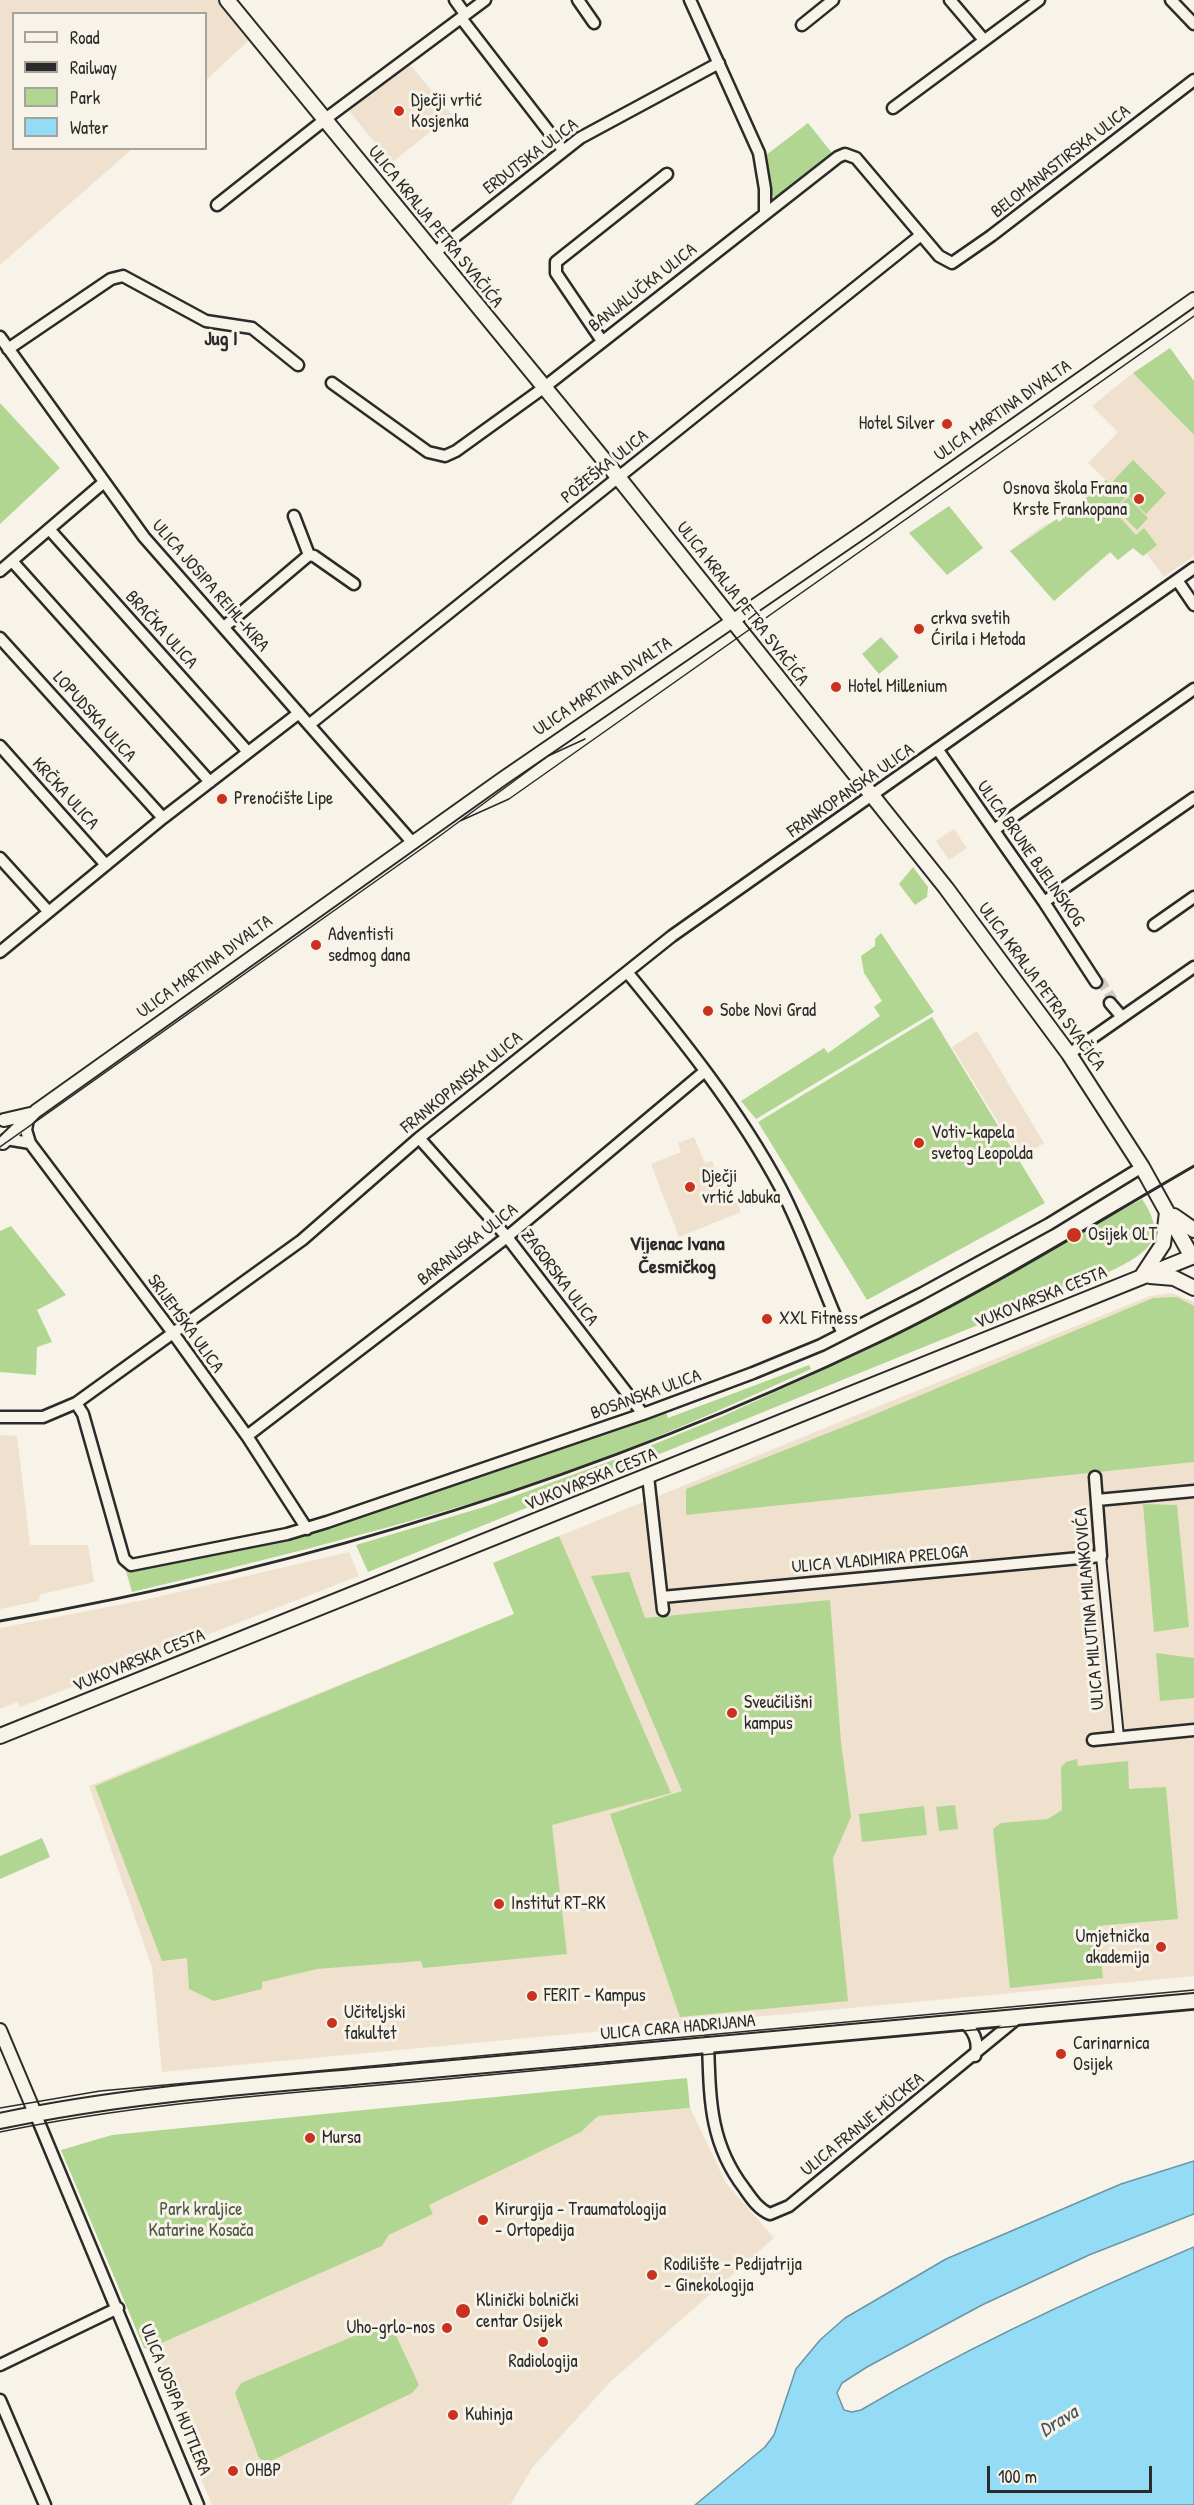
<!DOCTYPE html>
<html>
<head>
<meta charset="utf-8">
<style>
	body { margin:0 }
	#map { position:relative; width:1194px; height:2505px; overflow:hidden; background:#f7f3e8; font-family:"Patrick Hand",sans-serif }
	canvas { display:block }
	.legend { position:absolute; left:12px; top:12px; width:195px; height:138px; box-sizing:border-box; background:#f7f3e8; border:2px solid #a5a39c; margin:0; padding:8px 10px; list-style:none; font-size:18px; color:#2b2b2b }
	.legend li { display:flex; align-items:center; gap:12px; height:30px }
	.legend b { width:30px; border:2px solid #a5a39c }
	.scale { position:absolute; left:987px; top:2466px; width:165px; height:27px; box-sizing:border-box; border:3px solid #2b2b2b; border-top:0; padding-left:8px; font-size:18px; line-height:21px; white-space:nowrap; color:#2b2b2b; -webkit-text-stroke:4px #f7f3e8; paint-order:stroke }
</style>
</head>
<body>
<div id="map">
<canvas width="1194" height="2505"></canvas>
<ul class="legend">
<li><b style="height:8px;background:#f7f3e8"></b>Road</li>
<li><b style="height:8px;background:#2b2b2b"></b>Railway</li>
<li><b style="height:16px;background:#b1d691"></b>Park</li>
<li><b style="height:16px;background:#94dcf6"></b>Water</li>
</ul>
<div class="scale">100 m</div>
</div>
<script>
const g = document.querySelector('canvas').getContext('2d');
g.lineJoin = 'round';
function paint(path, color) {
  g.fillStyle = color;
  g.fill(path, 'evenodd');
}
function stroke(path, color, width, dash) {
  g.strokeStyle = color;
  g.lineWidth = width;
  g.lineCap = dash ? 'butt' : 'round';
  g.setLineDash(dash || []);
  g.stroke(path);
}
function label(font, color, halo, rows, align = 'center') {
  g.font = font + ' "Patrick Hand",sans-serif';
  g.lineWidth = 6;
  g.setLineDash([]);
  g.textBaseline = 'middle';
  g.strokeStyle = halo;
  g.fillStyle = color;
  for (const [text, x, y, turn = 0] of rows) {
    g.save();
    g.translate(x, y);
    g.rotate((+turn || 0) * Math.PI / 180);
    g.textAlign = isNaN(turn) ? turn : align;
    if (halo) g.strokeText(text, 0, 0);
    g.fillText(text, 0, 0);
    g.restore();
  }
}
const built = new Path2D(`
	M0,0H218L249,40L206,80V14H14V148L132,149L0,265Z
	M407,61L452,115L391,163L346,107Z
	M1133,373L1194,435V556L1164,577L1147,554L1143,556L1133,548L1118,560L1111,552L1054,601L1010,551L1041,527L1057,519L1059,522L1106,480L1088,463L1118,432L1092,406Z
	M954,829L967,848L949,860L936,841Z
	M977,1031L1044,1143L1020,1158L952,1047Z
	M694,1137L705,1163L712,1161L723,1188L730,1185L741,1212L679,1237L651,1164L681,1152L678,1143Z
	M1172,1293L1194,1302V1976L162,2072L152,1967L89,1786L514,1614L493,1563L1150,1296Z
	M0,1435L17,1436L30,1545H88L94,1582L41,1594L38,1601L0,1609Z
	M349,1552L359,1576L20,1707L17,1702L0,1709V1628L144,1600Z
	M690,2108L726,2183L774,2238L609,2383L532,2468L510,2505H212L148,2349L382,2246L389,2235L433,2214L429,2205L581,2132L598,2116Z`);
const green = new Path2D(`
	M808,123L832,153L776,200L768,190L766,155Z
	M1170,348L1194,381V435L1133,373Z
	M0,403L60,468L0,524Z
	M1133,460L1166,493L1146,514L1113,481Z
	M1106,480L1125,498L1113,510L1136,535L1144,528L1157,545L1143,556L1133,548L1118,560L1110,552L1054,601L1010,551L1057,519L1059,522Z
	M1128,497L1148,518L1137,530L1116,509Z
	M949,506L983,548L947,575L909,533Z
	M881,637L899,657L879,674L862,654Z
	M913,867L928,887L927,897L915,905L899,884Z
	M881,933L934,1012L756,1119L741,1101L824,1048L828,1053L880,1016L874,1007L882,1001L864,973L861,956L875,946V939Z
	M932,1017L1045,1203L867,1300L758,1122Z
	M1142,1199C1170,1240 1146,1254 1109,1272L368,1572L356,1545L484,1507L630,1454L723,1416L873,1347Z
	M11,1226L66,1295L37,1310L52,1342L37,1347L36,1375L0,1372V1231Z
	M1177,1297L1194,1306V1462L686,1515V1489L861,1420L1153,1298Z
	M809,1365L811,1369C704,1418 595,1466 482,1500C367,1535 249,1564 132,1592L126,1571L280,1541L330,1527L665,1410L668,1418Z
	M1143,1504L1177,1505L1189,1627L1154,1632Z
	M559,1536L671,1793L552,1825L567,1954L423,1968L421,1961L317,1969L262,1982V1989L214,2001L189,1989L187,1958L162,1961L95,1786L514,1614L493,1563Z
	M629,1572L645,1618L830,1600L841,1742L851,1817L833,1858L848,2001L680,2017L610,1814L682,1791L591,1576Z
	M1156,1653L1194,1658V1698L1160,1701Z
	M1077,1759L1078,1766L1128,1761L1129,1789L1166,1787L1178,1919L1097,1926L1103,1978L1010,1988L993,1829L1001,1823L1048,1819L1062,1810L1061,1767L1066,1762Z
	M955,1805L958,1829L939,1831L936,1807Z
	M924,1806L927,1835L862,1842L859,1814Z
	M42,1838L50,1857L0,1879V1856Z
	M687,2078L690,2108L598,2116L581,2132L429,2205L433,2214L389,2235L382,2246L148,2349L144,2348L61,2150L112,2135Z
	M383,2324L392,2327L419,2385L412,2393L267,2463L259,2458L235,2393L241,2383Z`);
const water = new Path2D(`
	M1194,2161V2214L1089,2255L982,2305L867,2367L842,2383L837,2393L844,2410L852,2412L861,2410C968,2347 1080,2295 1194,2247V2505H695L765,2447L774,2435L796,2369L820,2340L845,2318L946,2259L1121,2184Z`);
const minorTunnel = new Path2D(`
	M1100,980L1113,1000`);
const pedestrian = new Path2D(`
	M1101,1556L1119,1737`);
const minor = new Path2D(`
	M455,0L465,14
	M578,0L594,23
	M690,0L759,153L765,189V214
	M950,0L984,40
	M1171,0L1194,24
	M461,18L563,150
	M802,25L833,0
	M893,108L1039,0
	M217,205L332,114L485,0
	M433,254L580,138L719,63
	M0,337L144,537L412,842
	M602,341L556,273V262L667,174
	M8,349L111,279L123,276L206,321L252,328L298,365
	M332,383L428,452L445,456L456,451L542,389L838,157L845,154L856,158L939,256L952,263L991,236L1194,80
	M294,516L309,555
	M49,529L248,752
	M12,561L210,782
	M0,571L103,483
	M1177,580L1194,605
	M224,627L309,555L314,556L354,584
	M0,638L163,818
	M310,724L921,235
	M0,746L106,865
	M938,750L1044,902L1096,982
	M994,830L1194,689
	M0,858L48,911
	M1044,902L1194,798
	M1154,925L1194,897
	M0,952L163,818L299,713
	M627,972C682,1039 739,1110 780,1187C805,1235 821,1285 843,1334
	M1110,1003L1122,1017
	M1069,1054L1194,967
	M419,1138L507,1237L643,1414
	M6,1139L30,1143L26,1130L28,1119
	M30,1143L173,1333L247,1436L307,1529
	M76,1403L83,1414L124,1559L131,1565L287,1534L327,1522L643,1414L753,1373L821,1345L921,1294L1049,1224L1142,1167
	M0,1417H43L76,1403L302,1240L419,1138L672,936L1194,568
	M247,1436L507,1237L705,1071
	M648,1476L663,1610
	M1097,1500L1194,1491
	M662,1597L1101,1556L1095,1477
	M1093,1740L1194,1730
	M962,2021C973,2029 980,2042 975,2056
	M708,2043C710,2098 709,2142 744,2188C751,2198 758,2209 770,2214L789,2206L1019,2017
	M35,2113L198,2505
	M0,2365L118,2308
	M0,2400L45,2505`);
const tertiary = new Path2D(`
	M4,1120L30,1114
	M3,1143L36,1111L502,779L868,528L1194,299
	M0,2030L35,2113`);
const secondary = new Path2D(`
	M227,0L618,477L946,888L1069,1054L1142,1167L1192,1257
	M1174,1216L1194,1230
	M1142,1276L1163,1244L1167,1212
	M1150,1276L1174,1278L1194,1288
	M0,1736L1194,1256
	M0,2121C141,2091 287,2084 431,2070C685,2046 940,2025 1194,2001`);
const tram = new Path2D(`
	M460,821L509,799L1194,316
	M0,1147L441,835L548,756L585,739
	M0,2108L100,2091L1194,1990
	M0,2132C153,2100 312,2092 467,2077C709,2054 952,2031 1194,2010`);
const rail = new Path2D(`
	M0,1621C304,1568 600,1476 878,1343C987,1291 1090,1226 1194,1166`);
const markers = [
	[399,111,6,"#c8321e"],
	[947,424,6,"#c8321e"],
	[1139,499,6,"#c8321e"],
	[919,629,6,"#c8321e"],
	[836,687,6,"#c8321e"],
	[222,799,6,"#c8321e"],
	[316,945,6,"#c8321e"],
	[708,1011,6,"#c8321e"],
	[919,1143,6,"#c8321e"],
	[690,1187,6,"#c8321e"],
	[1074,1235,8,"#c8321e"],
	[767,1319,6,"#c8321e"],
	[732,1713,6,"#c8321e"],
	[499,1904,6,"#c8321e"],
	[1161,1947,6,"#c8321e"],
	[532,1996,6,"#c8321e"],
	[332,2023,6,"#c8321e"],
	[1061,2054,6,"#c8321e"],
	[310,2138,6,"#c8321e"],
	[483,2220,6,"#c8321e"],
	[652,2275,6,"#c8321e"],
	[463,2311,8,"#c8321e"],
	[447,2328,6,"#c8321e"],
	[543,2342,6,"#c8321e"],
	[453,2415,6,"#c8321e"],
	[233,2471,6,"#c8321e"]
];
const poiNames = [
	["Dječji vrtić",411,101],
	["Kosjenka",411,122],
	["Hotel Silver",935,424,"right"],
	["Osnova škola Frana",1127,489,"right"],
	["Krste Frankopana",1127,510,"right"],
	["crkva svetih",931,619],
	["Ćirila i Metoda",931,640],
	["Hotel Millenium",848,687],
	["Prenoćište Lipe",234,799],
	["Adventisti",328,935],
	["sedmog dana",328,956],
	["Sobe Novi Grad",720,1011],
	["Votiv-kapela",931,1133],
	["svetog Leopolda",931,1154],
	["Dječji",702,1177],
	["vrtić Jabuka",702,1198],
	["Osijek OLT",1088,1235],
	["XXL Fitness",779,1319],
	["Sveučilišni",744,1703],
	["kampus",744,1724],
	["Institut RT-RK",511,1904],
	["Umjetnička",1149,1937,"right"],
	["akademija",1149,1958,"right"],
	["FERIT - Kampus",544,1996],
	["Učiteljski",344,2013],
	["fakultet",344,2034],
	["Carinarnica",1073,2044],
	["Osijek",1073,2065],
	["Mursa",322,2138],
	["Kirurgija - Traumatologija",495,2210],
	["- Ortopedija",495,2231],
	["Rodilište - Pedijatrija",664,2265],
	["- Ginekologija",664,2286],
	["Klinički bolnički",476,2301],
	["centar Osijek",476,2322],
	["Uho-grlo-nos",435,2328,"right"],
	["Radiologija",543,2362,"center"],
	["Kuhinja",465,2415],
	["OHBP",245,2471]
];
const streetNames = [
	["ERDUTSKA ULICA",531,157,-37],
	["BELOMANASTIRSKA ULICA",1061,162,-38],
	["ULICA KRALJA PETRA SVAČIĆA",435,227,51],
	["BANJALUČKA ULICA",643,288,-38],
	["ULICA MARTINA DIVALTA",1003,411,-35],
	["POŽEŠKA ULICA",605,467,-39],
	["ULICA JOSIPA REIHL-KIRA",210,586,49],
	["ULICA KRALJA PETRA SVAČIĆA",742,604,52],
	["BRAČKA ULICA",161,630,48],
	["ULICA MARTINA DIVALTA",603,687,-34],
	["LOPUDSKA ULICA",94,717,48],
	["FRANKOPANSKA ULICA",851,791,-35],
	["KRČKA ULICA",65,794,48],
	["ULICA BRUNE BJELINSKOG",1030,854,55],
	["ULICA MARTINA DIVALTA",205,967,-36],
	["ULICA KRALJA PETRA SVAČIĆA",1041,987,54],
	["FRANKOPANSKA ULICA",462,1083,-39],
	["BARANJSKA ULICA",468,1245,-38],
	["ZAGORSKA ULICA",559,1278,53],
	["VUKOVARSKA CESTA",1041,1298,-22],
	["SRIJEMSKA ULICA",185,1324,54],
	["BOSANSKA ULICA",646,1395,-20],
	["VUKOVARSKA CESTA",591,1480,-22],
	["ULICA VLADIMIRA PRELOGA",880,1560,-5],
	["ULICA MILUTINA MILANKOVIĆA",1090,1609,-95],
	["VUKOVARSKA CESTA",139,1661,-22],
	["ULICA CARA HADRIJANA",678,2028,-5],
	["ULICA FRANJE MÜCKEA",863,2125,-39],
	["ULICA JOSIPA HUTTLERA",175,2400,68]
];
const parkNames = [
	["Park kraljice",201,2210],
	["Katarine Kosača",201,2231]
];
const neighbourhoodNames = [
	["Jug I",221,340],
	["Vijenac Ivana",677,1245],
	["Česmičkog",677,1268]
];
const waterNames = [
	["Drava",1059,2422,-32]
];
paint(built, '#efe1cd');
paint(green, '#b1d691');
paint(water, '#94dcf6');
stroke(water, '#6a95a5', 1.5);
stroke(minorTunnel, '#cecbc2', 10, [10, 5]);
stroke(pedestrian, '#2b2b2b', 12);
stroke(minor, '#2b2b2b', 15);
stroke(tertiary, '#2b2b2b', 16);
stroke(secondary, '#2b2b2b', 18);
stroke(pedestrian, '#f7f3e8', 8);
stroke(minor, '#f7f3e8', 10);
stroke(tertiary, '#f7f3e8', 12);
stroke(secondary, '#f7f3e8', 14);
stroke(tram, '#2b2b2b', 1.5);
stroke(rail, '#2b2b2b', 3);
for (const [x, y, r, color] of markers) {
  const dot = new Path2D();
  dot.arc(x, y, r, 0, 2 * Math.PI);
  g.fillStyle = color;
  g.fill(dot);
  stroke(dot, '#f7f3e8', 2);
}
label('18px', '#2b2b2b', '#f7f3e8', poiNames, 'left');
label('18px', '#2b2b2b', '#f7f3e8', streetNames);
label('18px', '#4c5644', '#f7f3e8', parkNames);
label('bold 20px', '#2b2b2b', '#f7f3e8', neighbourhoodNames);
label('italic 20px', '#45575e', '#f7f3e8', waterNames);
</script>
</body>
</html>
